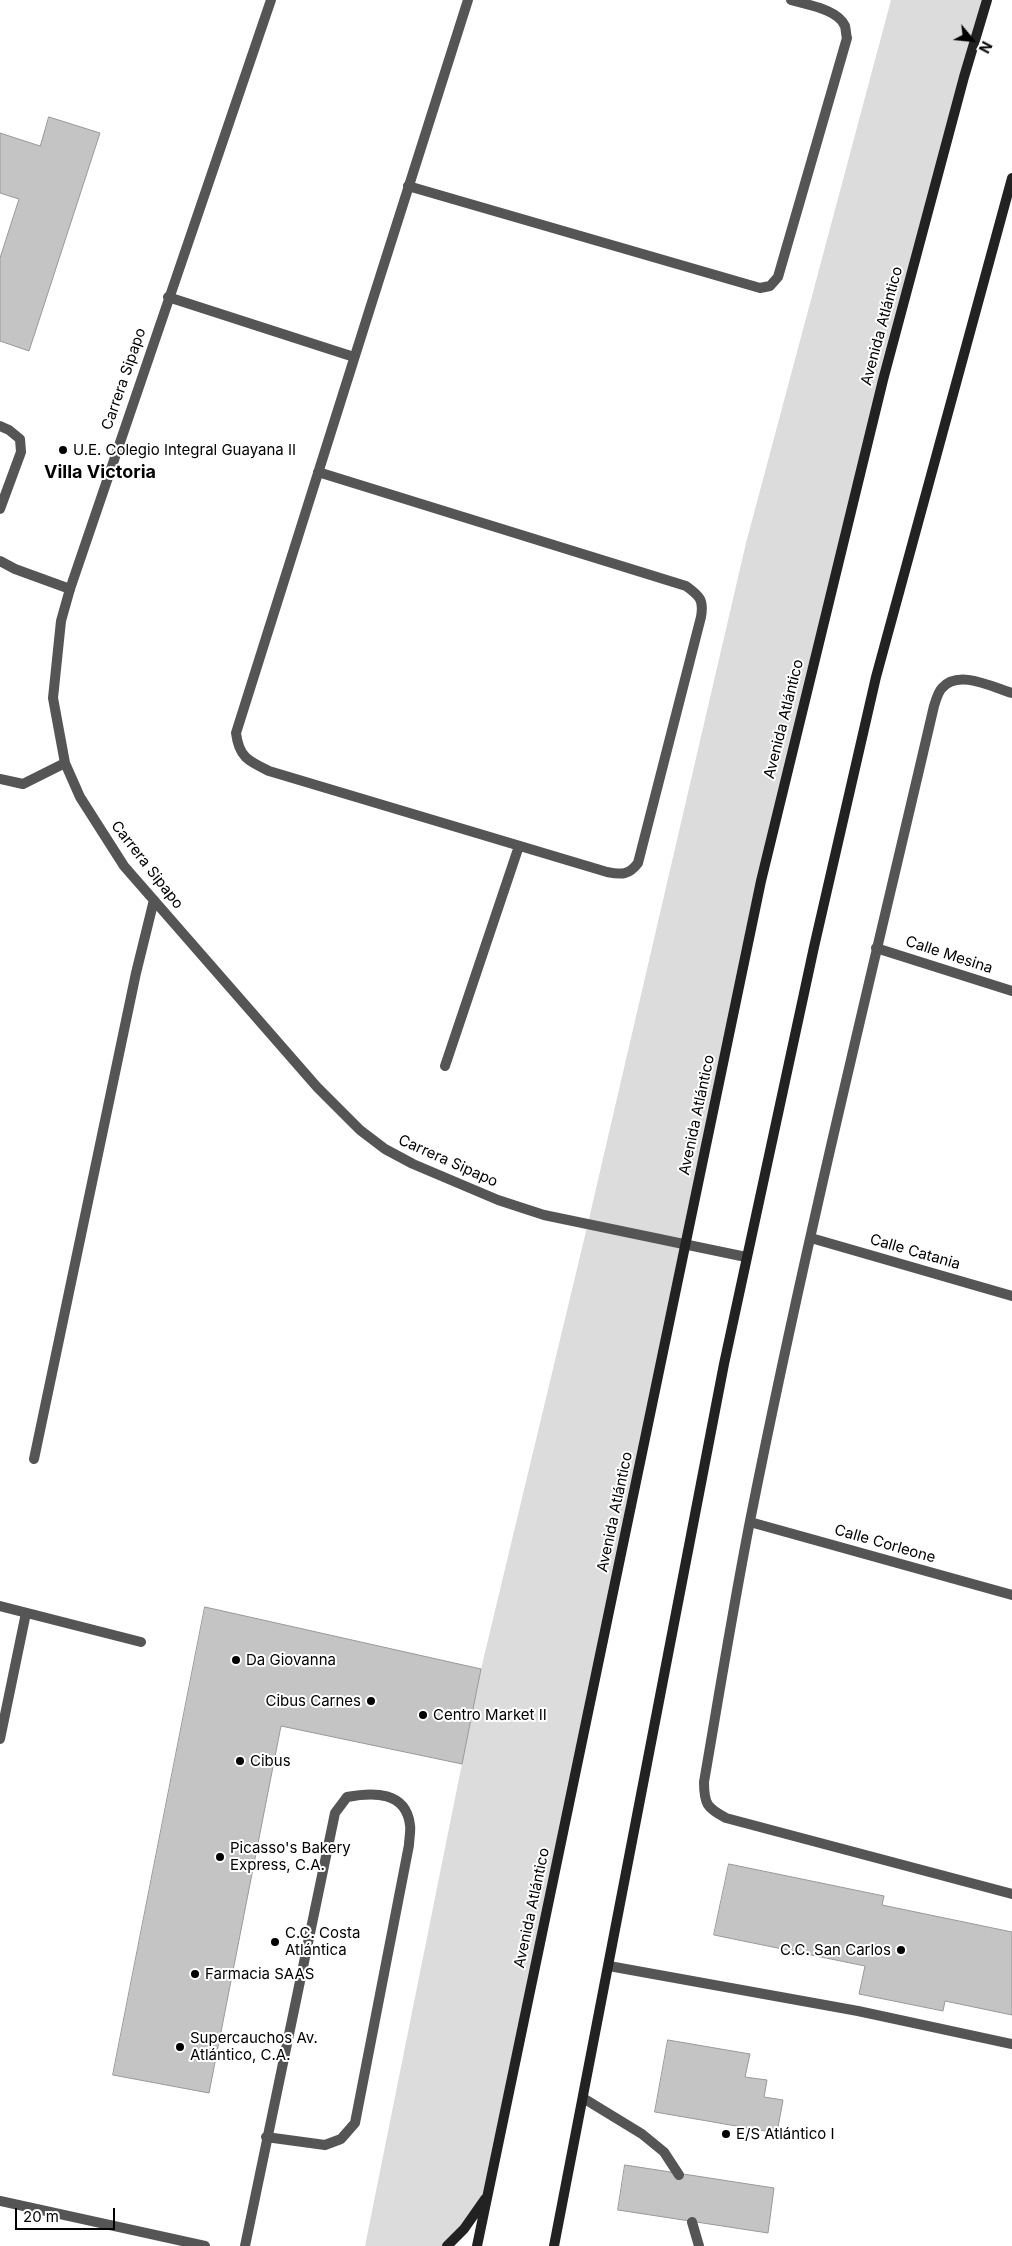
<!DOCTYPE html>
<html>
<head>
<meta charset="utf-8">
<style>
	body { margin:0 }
	#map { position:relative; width:1012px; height:2246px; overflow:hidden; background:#fff; font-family:Inter,sans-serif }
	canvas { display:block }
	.north { position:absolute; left:947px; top:15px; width:50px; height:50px; -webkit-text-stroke:4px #fff; paint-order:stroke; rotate:118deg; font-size:14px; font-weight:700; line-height:20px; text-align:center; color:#000 }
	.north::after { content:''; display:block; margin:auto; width:18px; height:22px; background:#000; clip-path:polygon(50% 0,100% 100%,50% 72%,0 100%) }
	.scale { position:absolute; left:15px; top:2208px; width:100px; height:22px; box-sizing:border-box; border:2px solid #000; border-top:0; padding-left:6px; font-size:15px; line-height:18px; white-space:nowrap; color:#000; -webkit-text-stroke:4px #fff; paint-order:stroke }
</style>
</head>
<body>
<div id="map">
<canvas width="1012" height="2246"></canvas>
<div class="north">N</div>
<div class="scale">20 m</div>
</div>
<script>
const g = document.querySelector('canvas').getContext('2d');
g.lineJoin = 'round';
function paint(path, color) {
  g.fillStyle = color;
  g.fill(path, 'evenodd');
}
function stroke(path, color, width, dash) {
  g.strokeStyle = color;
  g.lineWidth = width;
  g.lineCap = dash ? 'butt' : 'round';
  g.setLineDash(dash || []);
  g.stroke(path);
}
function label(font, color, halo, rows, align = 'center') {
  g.font = font + ' Inter,sans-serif';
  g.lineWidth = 4;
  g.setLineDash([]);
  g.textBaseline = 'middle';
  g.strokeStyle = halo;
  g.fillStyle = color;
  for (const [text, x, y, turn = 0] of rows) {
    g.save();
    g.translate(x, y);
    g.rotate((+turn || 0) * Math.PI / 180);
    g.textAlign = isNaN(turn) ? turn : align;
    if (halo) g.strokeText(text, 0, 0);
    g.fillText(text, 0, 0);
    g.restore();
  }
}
const green = new Path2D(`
	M891,0H987L964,77L761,881L488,2194L447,2246H365L481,1669L588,1223L746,543Z`);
const building = new Path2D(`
	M49,117L100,133L29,351L0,341V258L19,199L0,193V133L40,146Z
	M205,1607L481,1669L462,1764L281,1726L209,2093L113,2075Z
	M729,1864L884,1896L882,1905L1012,1932V2015L945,2001L943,2011L859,1994L865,1966L714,1935Z
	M668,2040L750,2054L745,2077L767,2080L764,2097L783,2100L777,2133L655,2112Z
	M625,2165L774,2188L768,2233L618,2210Z`);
const service = new Path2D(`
	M0,426L9,430L20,439L21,452L0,509
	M0,561L15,569L70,589
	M609,1966L858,2011L1012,2044
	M583,2098L642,2134L664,2152L679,2175
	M692,2222L699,2246
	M245,2246L335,1813L347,1797C373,1792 406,1791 410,1825C411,1831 409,1839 409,1845L355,2123L341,2139L325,2145L266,2137`);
const minor = new Path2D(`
	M271,0L70,589L61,621L53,698L65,763L80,797L124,866L317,1087L360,1130L385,1149L413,1164L498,1200L544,1215L746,1257
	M408,186L760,288L770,286L778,277L847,38C846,35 846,30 845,26C838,9 807,5 791,0
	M168,297L354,357
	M318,472L686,586C700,596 704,600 701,617L638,863C629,875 622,875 607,872L269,771C248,761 239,757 236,733C313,489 390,244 468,0
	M1012,693C992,687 958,669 942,688C938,692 936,700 934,706C871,977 804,1248 750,1521C733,1608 719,1695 704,1782C704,1804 707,1808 726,1818L1012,1894
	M0,779L23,784L65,763
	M876,948L1012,991
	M445,1066L519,846
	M811,1238L1012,1296
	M34,1459L136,973L154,900
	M750,1522L1012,1595
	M0,1606L141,1642
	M0,1739L26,1613
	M0,2201L205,2246`);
const secondary = new Path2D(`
	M447,2246L464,2229L485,2199
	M477,2246L761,881L883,380L964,77L987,0
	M554,2246L724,1364L814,947L876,677L1012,178`);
const markers = [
	[63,450,5,"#000"],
	[236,1660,5,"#000"],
	[371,1701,5,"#000"],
	[423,1715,5,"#000"],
	[240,1761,5,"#000"],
	[220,1857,5,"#000"],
	[275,1942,5,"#000"],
	[901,1950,5,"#000"],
	[195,1974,5,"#000"],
	[180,2047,5,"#000"],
	[726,2134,5,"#000"]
];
const streetNames = [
	["Avenida Atlántico",882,326,-75],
	["Carrera Sipapo",124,379,-71],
	["Avenida Atlántico",784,719,-76],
	["Carrera Sipapo",147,865,52],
	["Calle Mesina",949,955,18],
	["Avenida Atlántico",697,1115,-78],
	["Carrera Sipapo",448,1161,24],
	["Calle Catania",915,1252,16],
	["Avenida Atlántico",615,1512,-78],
	["Calle Corleone",885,1544,16],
	["Avenida Atlántico",532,1908,-78]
];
const poiNames = [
	["U.E. Colegio Integral Guayana II",73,450],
	["Da Giovanna",246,1660],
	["Cibus Carnes",361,1701,"right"],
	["Centro Market II",433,1715],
	["Cibus",250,1761],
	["Picasso's Bakery",230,1848],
	["Express, C.A.",230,1865],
	["C.C. Costa",285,1933],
	["Atlántica",285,1950],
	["C.C. San Carlos",891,1950,"right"],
	["Farmacia SAAS",205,1974],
	["Supercauchos Av.",190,2038],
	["Atlántico, C.A.",190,2055],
	["E/S Atlántico I",736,2134]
];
const quarterNames = [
	["Villa Victoria",100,473]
];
paint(green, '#dcdcdc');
paint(building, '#c4c4c4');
stroke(building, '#999', 1);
stroke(service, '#555', 10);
stroke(minor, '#555', 10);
stroke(secondary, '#222', 10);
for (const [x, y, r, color] of markers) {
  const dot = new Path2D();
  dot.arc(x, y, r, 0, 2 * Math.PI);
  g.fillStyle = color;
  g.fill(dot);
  stroke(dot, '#fff', 2);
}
label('15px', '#000', '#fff', streetNames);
label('15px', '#000', '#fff', poiNames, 'left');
label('bold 18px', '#000', '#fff', quarterNames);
</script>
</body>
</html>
